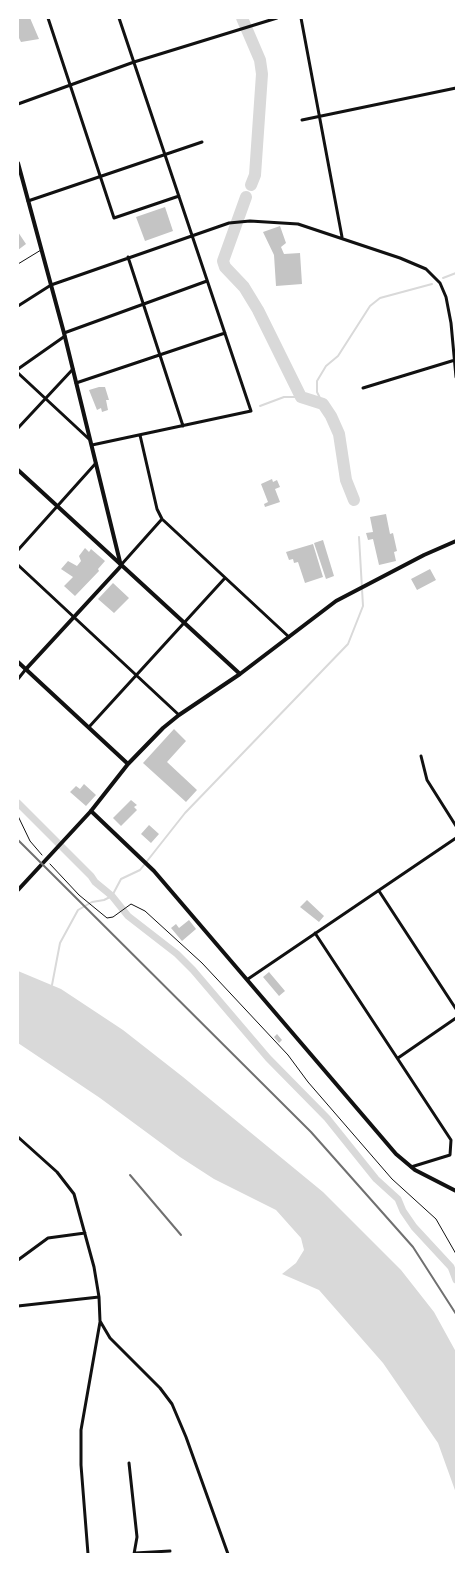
<!DOCTYPE html>
<html>
<head>
<meta charset="utf-8">
<style>
	body { margin:0 }
	#map { position:relative; width:474px; height:1572px; overflow:hidden; background:#fff; font-family:Cabin,sans-serif }
	canvas { display:block }
	.frame { position:absolute; inset:0; border:19px solid #fff; pointer-events:none }
</style>
</head>
<body>
<div id="map">
<canvas width="474" height="1572"></canvas>
<div class="frame"></div>
</div>
<script>
const g = document.querySelector('canvas').getContext('2d');
g.lineJoin = 'round';
function paint(path, color) {
  g.fillStyle = color;
  g.fill(path, 'evenodd');
}
function stroke(path, color, width, dash) {
  g.strokeStyle = color;
  g.lineWidth = width;
  g.lineCap = dash ? 'butt' : 'round';
  g.setLineDash(dash || []);
  g.stroke(path);
}
const water = new Path2D(`
	M18,971L61,989L123,1030L183,1077L323,1192L401,1270L434,1312L456,1352V1493L438,1443L383,1363L319,1290L282,1274L296,1263L304,1250L301,1238L276,1210L214,1179L180,1157L100,1098L18,1043Z`);
const stream = new Path2D(`
	M443,278L456,273
	M323,404L317,392V381L326,366L338,356L370,306L380,298L432,284
	M260,406L284,397H301
	M52,985L60,943L78,910L92,902L104,900L112,896L121,879L140,870L185,813L348,644L363,606L359,537`);
const canal = new Path2D(`
	M18,803L91,876L95,882L112,896L128,916L177,954L193,970L268,1058L327,1118L376,1179L398,1199L403,1211L414,1227L451,1267L456,1280`);
const river = new Path2D(`
	M242,18L260,60L262,74L255,175L251,185
	M246,197L223,261L225,267L244,287L258,310L301,397L323,404L331,416L339,434L346,480L354,500`);
const building = new Path2D(`
	M18,18H30L39,39L21,42L19,38L18,39Z
	M165,207L173,231L145,241L136,217Z
	M280,226L286,243L281,247L284,254L300,253L302,284L276,286L274,255L263,232Z
	M18,232L26,244L18,250Z
	M99,387H105L109,400H106L108,410L102,412L101,408L97,410L89,390Z
	M272,479L273,482L277,480L280,487L275,489L280,502L265,507L264,504L268,502L261,484Z
	M386,514L390,534L393,533L397,551L394,552L396,561L379,565L373,539L368,540L366,533L373,532L370,517Z
	M323,540L334,576L326,579L314,543Z
	M313,544L323,577L305,583L298,562L294,563L293,559L289,560L286,552Z
	M85,548L89,552L91,549L105,561L98,569L99,571L75,596L64,586L73,577L61,569L68,561L77,566L81,561L79,556Z
	M430,569L436,580L417,590L411,579Z
	M113,583L129,598L114,613L98,599Z
	M174,729L186,741L167,762L197,790L186,802L143,763Z
	M84,784L96,795L86,806L70,792L76,786L80,789Z
	M131,800L137,805L134,807L137,810L121,826L113,818Z
	M149,825L159,834L151,843L141,834Z
	M307,900L324,916L319,922L300,907Z
	M189,920L196,929L182,941L171,928L176,924L179,928Z
	M269,972L285,991L279,996L263,977Z
	M277,1034L282,1040L279,1043L274,1037Z`);
const path = new Path2D(`
	M18,816L30,841L42,855
	M50,864L79,895L107,918L113,917L131,904L145,911L202,963L288,1055L308,1082L392,1179L436,1219L456,1254`);
const service = new Path2D(`
	M18,264L41,250`);
const minor = new Path2D(`
	M48,18L114,218L179,196
	M301,18L342,237
	M18,104L134,62L277,18
	M302,120L456,88
	M28,201L202,142
	M128,257L183,426
	M18,306L51,285L229,223L250,221L298,224L400,258L426,269L440,283L446,297L451,323L456,377
	M64,333L207,281
	M18,369L65,336
	M18,373L89,439
	M76,383L225,333
	M363,388L455,360
	M18,428L73,369
	M140,435L157,509L162,519L289,637
	M92,445L251,411L119,18
	M18,550L96,463
	M18,565L179,715
	M121,565L162,519
	M18,679L26,669
	M89,727L225,578
	M421,756L427,780L456,826
	M379,891L456,1009
	M315,933L451,1140L450,1155L411,1167
	M248,979L456,838
	M398,1058L456,1018
	M18,1137L57,1172L74,1194L94,1267L99,1297L100,1321L110,1338L160,1388L172,1404L186,1437L228,1554
	M18,1260L48,1238L85,1233
	M18,1306L99,1297
	M129,1463L137,1537L134,1554
	M135,1553L170,1551
	M88,1554L81,1465V1430L100,1322`);
const tertiary = new Path2D(`
	M18,163L64,333L121,566L26,669
	M91,811L154,871L396,1154L415,1170L456,1191`);
const secondary = new Path2D(`
	M18,470L240,674
	M18,662L128,764
	M18,890L91,811L128,764L163,728L179,715L240,674L336,601L424,555L456,541`);
const rail = new Path2D(`
	M18,840L311,1132L413,1247L456,1314
	M130,1175L181,1235`);
paint(water, '#d9d9d9');
stroke(stream, '#d9d9d9', 2);
stroke(canal, '#d9d9d9', 7);
stroke(river, '#d9d9d9', 12);
paint(building, '#c4c4c4');
stroke(path, '#111', 1);
stroke(service, '#111', 1);
stroke(minor, '#111', 3);
stroke(tertiary, '#111', 4);
stroke(secondary, '#111', 4);
stroke(rail, '#707070', 2);
</script>
</body>
</html>
